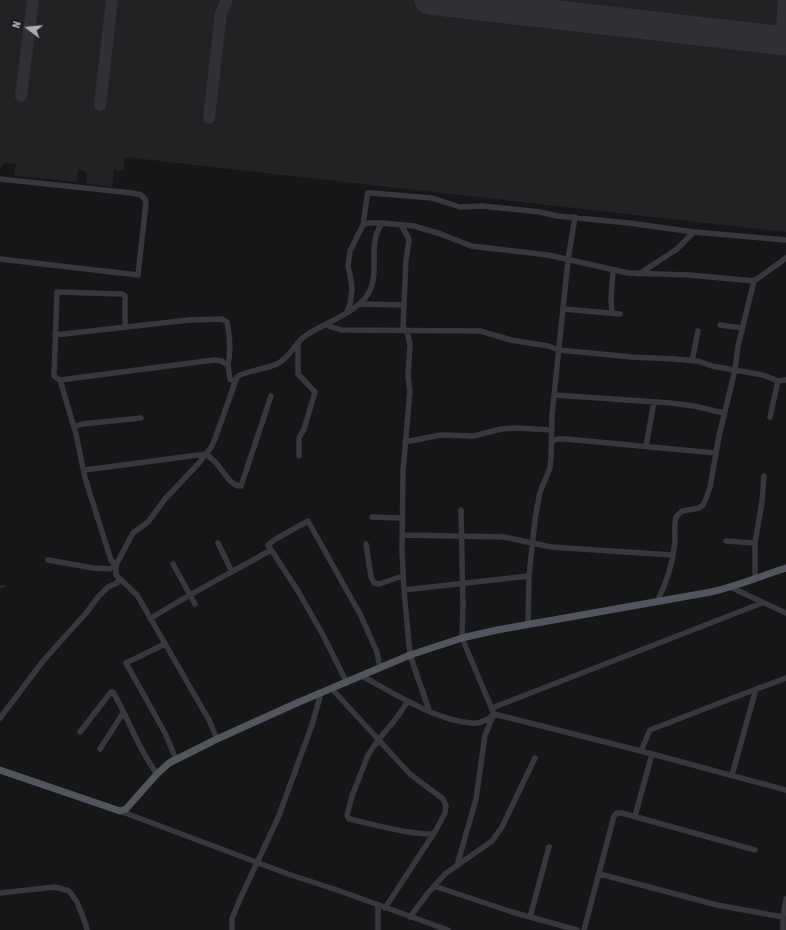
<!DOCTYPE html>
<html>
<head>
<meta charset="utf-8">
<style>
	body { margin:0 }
	#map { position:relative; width:786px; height:930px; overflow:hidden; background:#161618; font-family:"Asap Condensed",sans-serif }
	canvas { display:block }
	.north { position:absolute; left:8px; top:8px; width:40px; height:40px; -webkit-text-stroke:3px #111113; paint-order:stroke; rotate:286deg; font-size:11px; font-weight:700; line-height:16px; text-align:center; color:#a8adb8 }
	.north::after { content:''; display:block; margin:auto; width:14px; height:18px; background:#a8adb8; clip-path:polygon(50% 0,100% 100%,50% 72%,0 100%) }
</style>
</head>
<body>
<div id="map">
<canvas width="786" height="930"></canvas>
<div class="north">N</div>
</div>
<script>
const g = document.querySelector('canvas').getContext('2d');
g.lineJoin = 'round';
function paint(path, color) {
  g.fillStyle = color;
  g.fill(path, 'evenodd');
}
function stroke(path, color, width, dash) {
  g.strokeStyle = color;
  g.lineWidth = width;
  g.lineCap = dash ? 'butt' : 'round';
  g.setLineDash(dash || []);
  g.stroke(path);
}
const built = new Path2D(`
	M0,0H786V232L125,157L123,171L114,170L112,187L86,184L87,172L78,169L77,182L14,176L16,164L4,163L0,170Z`);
const stream = new Path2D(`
	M0,587L4,586`);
const taxiway = new Path2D(`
	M781,40L784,0
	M21,96L33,0
	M100,105L112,0
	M209,118L221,13L227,0`);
const runway = new Path2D(`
	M429,0L786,41`);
const minor = new Path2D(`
	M0,179L132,193L141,195L145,199L146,203L138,275L0,259
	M363,225L368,223H382L414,226L441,234L471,246L548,255L628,273L689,275L754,281L738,346L735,370L719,436L710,487L706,499L703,505L699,508L682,511L676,517C674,525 675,534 675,542C673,562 666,584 657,602
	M401,225L408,237L409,241L406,259L403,327L408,335L410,344L408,376L410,391L403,471L402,550L404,590L410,655L429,710
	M639,274L677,249L694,232
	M751,281L757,279L786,258
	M360,304L404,305
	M564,309L620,314
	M347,312L350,304L352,290L351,280L348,266L350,251L363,225L367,197L368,193H371L432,198L460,207L482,206L540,212L557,216L629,223L694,232L786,240
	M612,313L611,299L613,270
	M326,325L341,330L480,331L511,340L548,346L559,350L632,357L675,359L698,361L712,366L763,375L778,381L786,380
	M720,325L742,328
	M55,335L189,320L222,319L227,322C230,337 231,351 228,365
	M298,344V374L315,392L304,429L299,438V456
	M692,361L698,331
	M60,380L54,376L57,292L122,294L125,296V327
	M554,395L671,403L694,406L724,413
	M770,417L778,381
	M74,427L82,424L141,418
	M552,441L558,439H566L715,453
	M405,442L440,435L474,436L501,429L518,428L552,430
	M646,446L654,402
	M85,470L206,454C209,457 213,459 216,463C223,470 230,486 241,486L271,396
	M461,510L463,606L462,638L494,714L641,751L650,730L730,699L786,678
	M372,517L402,518
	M402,535L504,537L551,547L672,555
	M726,541L755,543
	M218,543L232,572
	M366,544L371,577L374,583L379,584L403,576
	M48,560L93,568L110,569L116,565L133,533L148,522L165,499L199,463L212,446L216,436L237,377C244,371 267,369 277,364C290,358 294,344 305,336C322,324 358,312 368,294C378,278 372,257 375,240C376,234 379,228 382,223
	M173,564L195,604
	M755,577V543L762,502L764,476
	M730,587L786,613
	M404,590L529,576
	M150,619C189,594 231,573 271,550
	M528,625L529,576L535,519L540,492L550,468L551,458L552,415L568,260L575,217
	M165,644L126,663L165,733L176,759
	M362,676C393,693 437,721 472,723C481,724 489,719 494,714L485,735L476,799L457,866
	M347,683L323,635L298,591L268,545L274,540L308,521L360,614L377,652L380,668
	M332,689L410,774L443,799L446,806L445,813L436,830L385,908
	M408,701L395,720L379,739L368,755L352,796L347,815L349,819C377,825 405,834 433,834
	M492,708L762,603
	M0,718L43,661L87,612L98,597L108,587L117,583L119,579
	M80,732L111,692H113C129,719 138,749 157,774
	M217,739L209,720L137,595L116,575V565L111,560L85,478L76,434L60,380L214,360L221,361L228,365L230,379L235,382
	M100,749L123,713
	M641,751L786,790
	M732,775L756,689
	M120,811L288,874L340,891L448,930
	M635,816L652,754
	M600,874L717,905L783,917
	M434,886L512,912L577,930
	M0,893L55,887L69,891L77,902L86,925L87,930
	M410,917L428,893L445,874L492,841L502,827L535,758
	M530,917L549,847
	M232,930V919L240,899L278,818L312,725L321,693
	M378,930V905
	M584,930L614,816L617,813H622L755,850
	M783,930V917L786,899`);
const major = new Path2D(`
	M0,770L120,811L126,809L157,774L169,763L217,739L299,702L410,655L462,638L497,630L711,592C737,586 761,576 786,568`);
paint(built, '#222225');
stroke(stream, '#2c353c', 1.5);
stroke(taxiway, '#303135', 12);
stroke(runway, '#303135', 29);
stroke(minor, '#37383d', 5.5);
stroke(major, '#53555c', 7);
</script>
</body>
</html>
